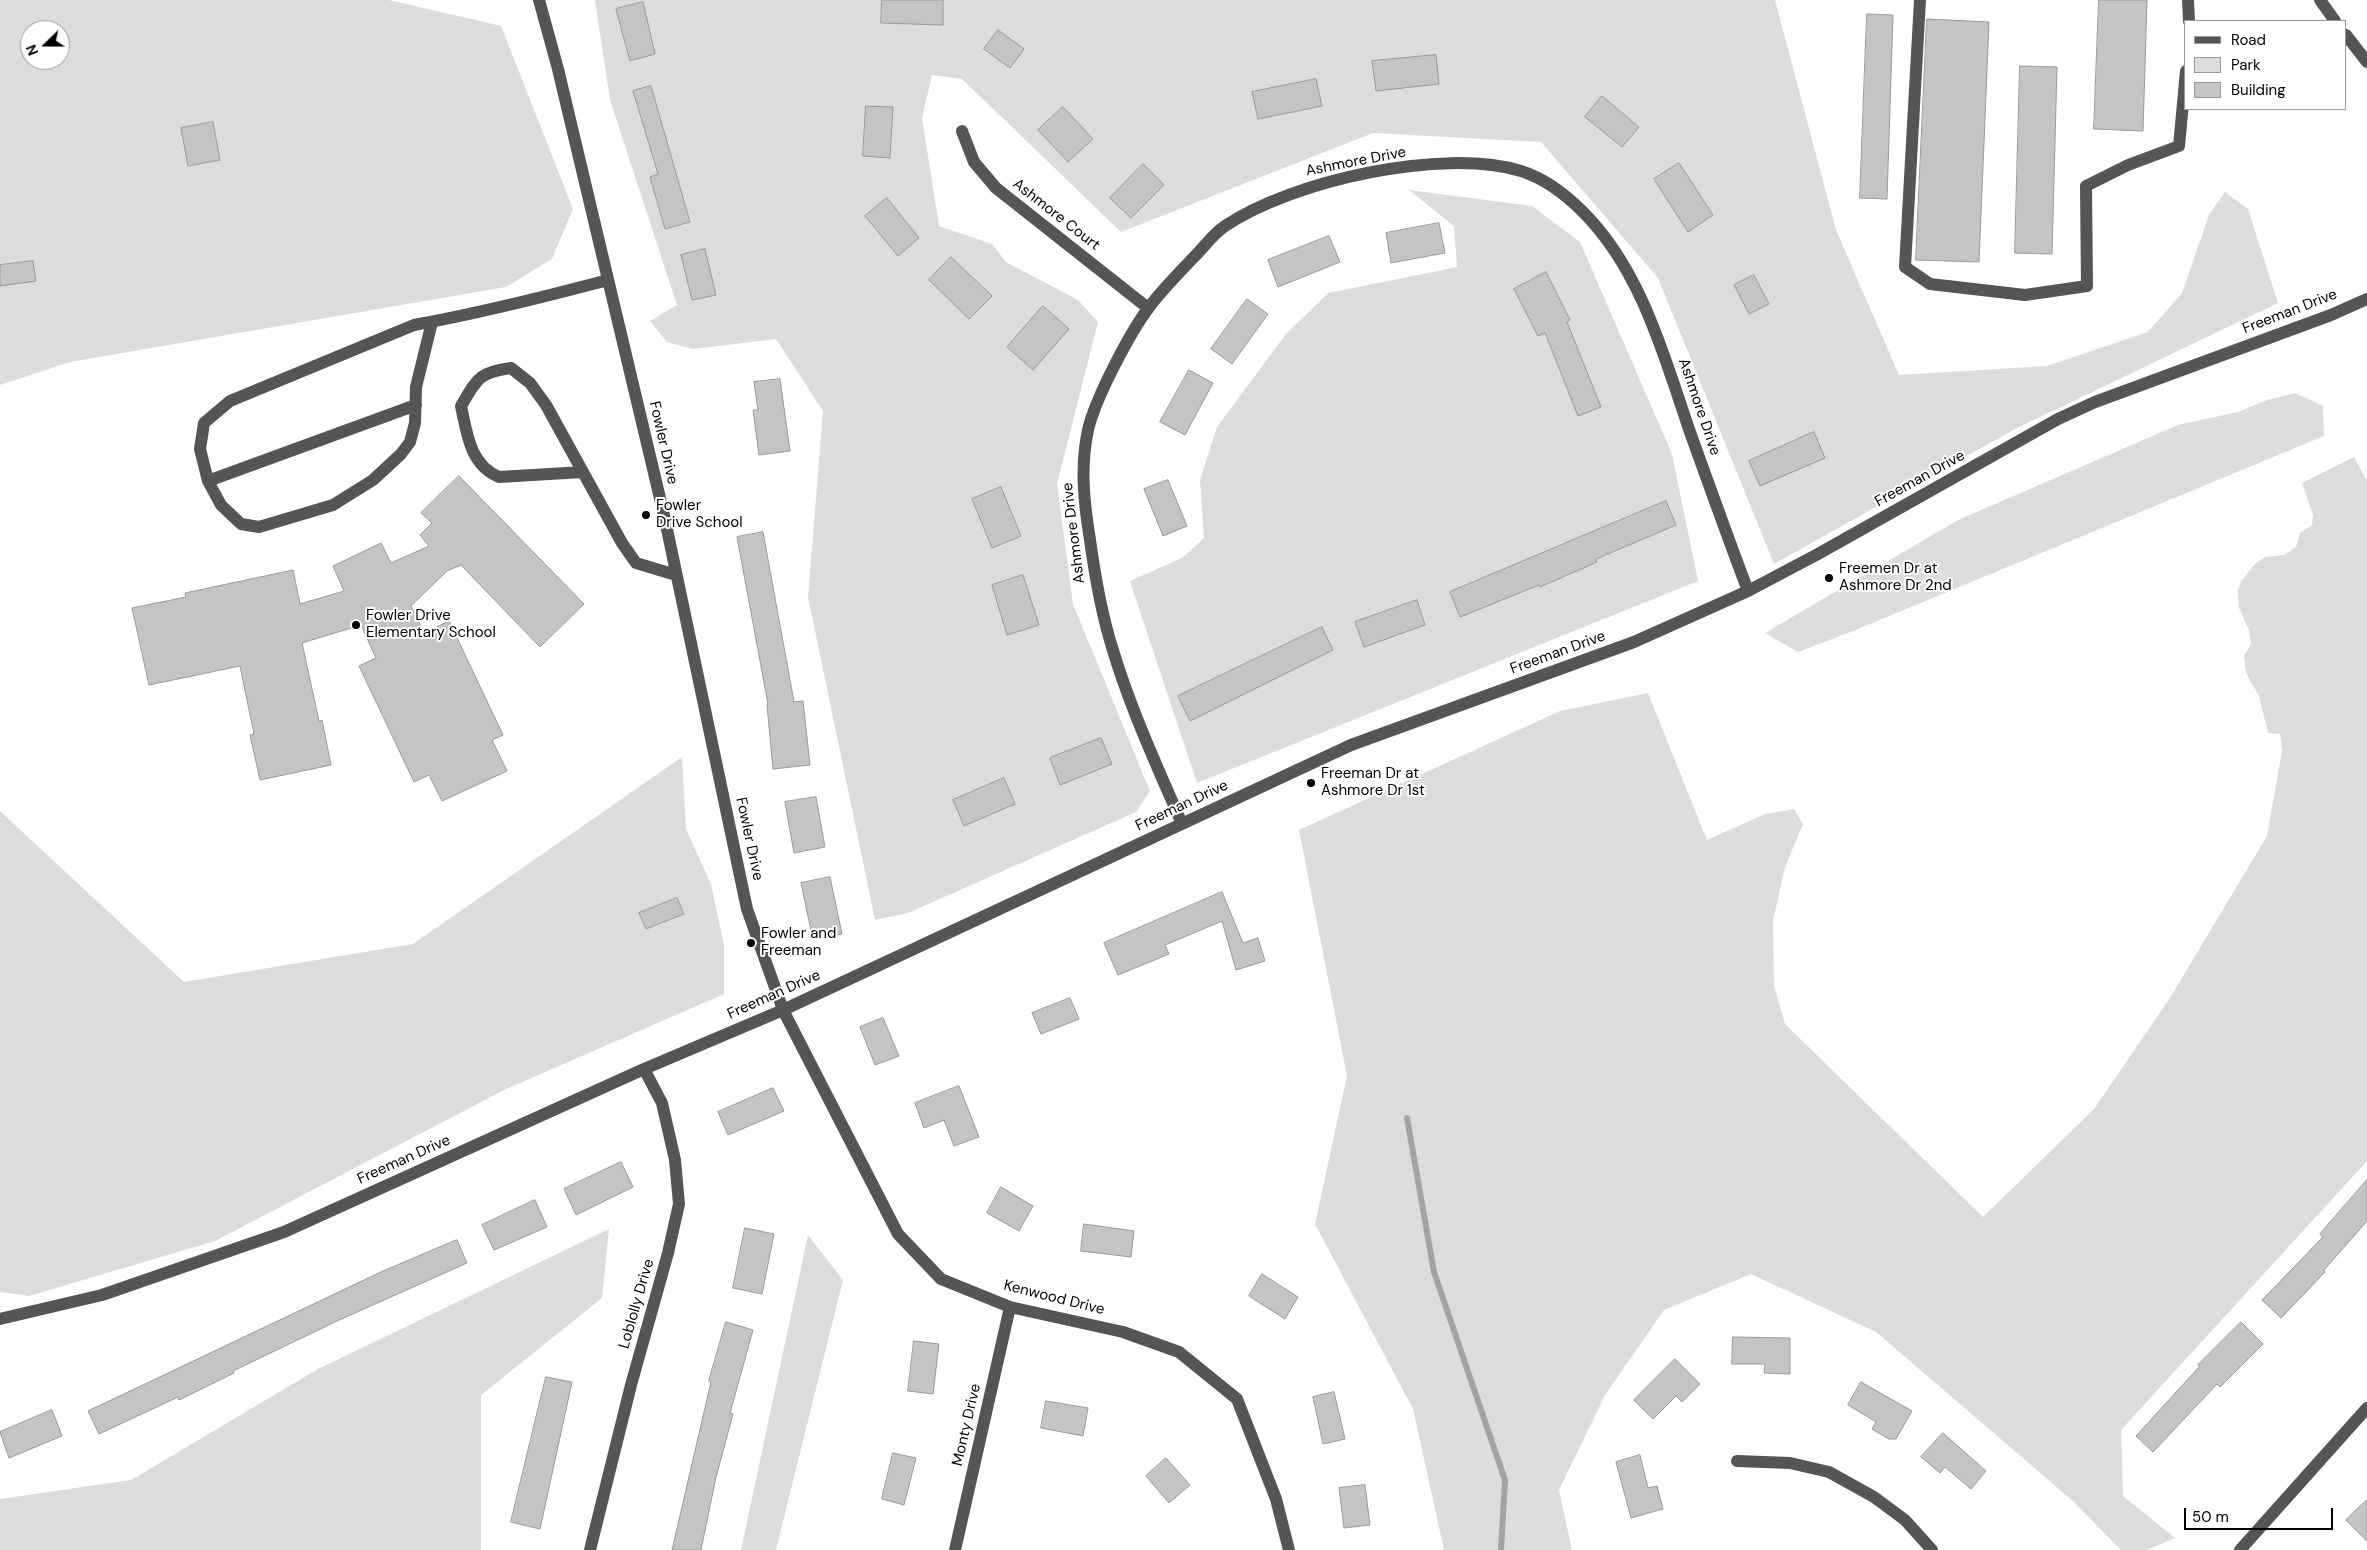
<!DOCTYPE html>
<html>
<head>
<meta charset="utf-8">
<style>
	body { margin:0 }
	#map { position:relative; width:2367px; height:1550px; overflow:hidden; background:#fff; font-family:"DM Sans",sans-serif }
	canvas { display:block }
	.legend { position:absolute; left:2184px; top:20px; width:162px; height:90px; box-sizing:border-box; background:#fff; border:1px solid #999; margin:0; padding:6px 9px; list-style:none; font-size:15px; color:#000 }
	.legend li { display:flex; align-items:center; gap:10px; height:25px }
	.legend b { width:25px; border:1px solid #999 }
	.north { position:absolute; left:20px; top:20px; width:50px; height:50px; box-sizing:border-box; background:#fff; border:1px solid #999; border-radius:50%; rotate:248deg; font-size:14px; font-weight:700; line-height:20px; text-align:center; color:#000 }
	.north::after { content:''; display:block; margin:auto; width:18px; height:22px; background:#000; clip-path:polygon(50% 0,100% 100%,50% 72%,0 100%) }
	.scale { position:absolute; left:2184px; top:1508px; width:149px; height:22px; box-sizing:border-box; border:2px solid #000; border-top:0; padding-left:6px; font-size:15px; line-height:18px; white-space:nowrap; color:#000; -webkit-text-stroke:4px #fff; paint-order:stroke }
</style>
</head>
<body>
<div id="map">
<canvas width="2367" height="1550"></canvas>
<ul class="legend">
<li><b style="height:6px;background:#555"></b>Road</li>
<li><b style="height:14px;background:#dcdcdc"></b>Park</li>
<li><b style="height:14px;background:#c4c4c4"></b>Building</li>
</ul>
<div class="north">N</div>
<div class="scale">50 m</div>
</div>
<script>
const g = document.querySelector('canvas').getContext('2d');
g.lineJoin = 'round';
function paint(path, color) {
  g.fillStyle = color;
  g.fill(path, 'evenodd');
}
function stroke(path, color, width, dash) {
  g.strokeStyle = color;
  g.lineWidth = width;
  g.lineCap = dash ? 'butt' : 'round';
  g.setLineDash(dash || []);
  g.stroke(path);
}
function label(font, color, halo, rows, align = 'center') {
  g.font = font + ' "DM Sans",sans-serif';
  g.lineWidth = 4;
  g.setLineDash([]);
  g.textBaseline = 'middle';
  g.strokeStyle = halo;
  g.fillStyle = color;
  for (const [text, x, y, turn = 0] of rows) {
    g.save();
    g.translate(x, y);
    g.rotate((+turn || 0) * Math.PI / 180);
    g.textAlign = isNaN(turn) ? turn : align;
    if (halo) g.strokeText(text, 0, 0);
    g.fillText(text, 0, 0);
    g.restore();
  }
}
const green = new Path2D(`
	M0,0H389L501,26L573,209L552,259L506,287L70,362L0,385ZM30,30H60V60H30Z
	M595,0H1775L1836,230L1899,375L2047,366L2148,332L2182,293L2209,215L2225,192L2248,209L2278,303L2017,428L1774,564L1658,278L1541,142L1373,133L1121,232L962,79L932,75L922,118L939,226L992,244L1006,262L1078,300L1098,322L1057,484L1073,604L1150,791L1136,812L908,913L875,920L808,597L823,411L776,339L693,349L667,342L650,321L677,305L610,100Z
	M1409,190L1532,206L1580,242L1672,454L1698,581L1197,783L1130,581L1182,558L1204,538L1200,480L1217,427L1286,334L1328,293L1457,267L1454,226Z
	M2295,393L2323,406L2324,436L1853,631L1798,652L1765,633L1958,520L2178,425L2238,412L2267,400Z
	M2354,457L2367,481V1161L2121,1430L2123,1496L2175,1538L2147,1550H2121L2074,1502L1876,1332L1751,1274L1664,1310L1605,1395L1559,1490L1572,1550H1444L1413,1409L1315,1224L1347,1076L1299,830L1560,711L1648,693L1707,840L1765,814L1794,809L1803,824L1785,867L1773,921L1774,986L1785,1024L1983,1217L2094,1109L2170,998L2267,836L2282,751L2280,734L2268,733L2259,696L2246,673L2244,656L2251,644L2249,630L2239,608L2238,591L2241,581L2255,564L2265,557L2284,555L2296,547L2300,533L2312,525L2313,515L2302,483Z
	M682,757L686,829L711,884L724,945V994L504,1090L215,1241L29,1296L0,1292V811L184,982L413,944Z
	M609,1229L602,1298L481,1395V1550H0V1499L131,1480L318,1369Z
	M808,1235L843,1280L776,1550H741Z`);
const stream = new Path2D(`
	M1407,1118L1434,1272L1505,1480L1501,1550`);
const building = new Path2D(`
	M882,0H943V25L881,23Z
	M2099,0H2147L2143,131L2094,129Z
	M643,2L655,54L630,61L616,9Z
	M1867,14L1893,15L1887,199L1860,198Z
	M1927,19L1989,22L1979,262L1916,260Z
	M998,30L1024,49L1010,68L984,49Z
	M1436,55L1439,84L1376,91L1372,61Z
	M2020,66L2057,67L2052,254L2015,253Z
	M1316,79L1322,106L1258,119L1252,92Z
	M651,86L690,222L665,229L650,177L658,174L633,91Z
	M1602,96L1639,127L1622,147L1585,117Z
	M866,106L893,107L890,158L863,156Z
	M1063,107L1093,139L1068,162L1038,130Z
	M213,122L220,160L188,166L181,128Z
	M1679,163L1713,215L1688,232L1654,179Z
	M1143,164L1164,185L1131,218L1110,198Z
	M887,198L919,238L898,256L865,216Z
	M1439,223L1445,253L1391,263L1386,233Z
	M1329,236L1340,262L1278,287L1268,260Z
	M705,249L716,295L692,300L681,255Z
	M951,257L992,296L969,319L929,280Z
	M33,261L36,281L0,286V265Z
	M1546,272L1570,320L1567,322L1601,407L1578,416L1545,333L1538,336L1514,289Z
	M1754,275L1769,304L1749,314L1734,285Z
	M1247,299L1268,314L1232,364L1211,349Z
	M1043,306L1069,329L1033,370L1007,347Z
	M1189,370L1213,383L1185,435L1160,422Z
	M780,379L790,451L759,455L753,410H758L754,382Z
	M1814,432L1825,458L1760,486L1749,461Z
	M459,476L584,604L540,647L461,565L447,571L411,606L424,633L449,621L503,735L492,740L507,771L442,801L429,775L414,782L359,666L376,658L361,625L302,643L319,721L322,720L331,765L260,780L250,735L254,734L240,666L149,685L132,608L186,597L185,593L293,570L300,604L344,591L333,566L381,543L391,563L429,546L420,535L432,523L421,513Z
	M1168,480L1187,526L1163,536L1144,489Z
	M1001,487L1021,536L992,548L972,499Z
	M1666,501L1676,525L1596,559L1597,562L1540,587L1539,585L1460,617L1450,592Z
	M763,532L794,702L803,701L810,765L773,769L767,705L768,704L737,537Z
	M1023,575L1039,625L1007,635L992,585Z
	M1417,600L1425,625L1364,647L1355,622Z
	M1322,627L1333,650L1190,721L1178,696Z
	M1101,738L1112,764L1060,785L1050,758Z
	M1004,778L1015,804L964,826L953,800Z
	M816,797L825,847L794,853L785,802Z
	M830,877L842,934L813,940L801,883Z
	M1222,892L1243,943L1258,938L1265,961L1236,970L1222,921L1165,945L1169,954L1118,975L1104,943Z
	M677,898L684,914L646,929L639,913Z
	M1070,998L1079,1019L1041,1034L1032,1013Z
	M883,1018L899,1056L875,1065L860,1027Z
	M959,1086L979,1137L954,1146L944,1120L924,1128L915,1103Z
	M773,1088L784,1111L728,1135L718,1112Z
	M621,1162L633,1187L576,1215L564,1189Z
	M2367,1180V1221L2324,1270L2325,1272L2281,1318L2262,1300L2323,1237L2320,1234Z
	M1001,1187L1033,1206L1019,1231L987,1213Z
	M535,1200L547,1227L494,1250L482,1225Z
	M1084,1224L1134,1231L1131,1257L1081,1251Z
	M745,1228L774,1234L762,1294L733,1288Z
	M457,1240L467,1263L337,1321L233,1371L234,1373L179,1400L178,1397L99,1434L88,1411L383,1271Z
	M1262,1274L1298,1297L1285,1319L1249,1296Z
	M726,1322L753,1330L730,1413L733,1414L716,1477L701,1550H672L711,1382L709,1381Z
	M2241,1322L2263,1344L2220,1387L2217,1384L2153,1452L2136,1436L2200,1366L2198,1365Z
	M1733,1337L1790,1338V1374L1764,1373L1765,1364H1732Z
	M914,1341L939,1344L933,1394L908,1391Z
	M1675,1359L1700,1384L1682,1402L1676,1396L1653,1419L1634,1400Z
	M546,1377L572,1382L540,1529L511,1522Z
	M1861,1382L1912,1411L1896,1439H1889L1872,1429L1876,1422L1848,1405Z
	M1334,1392L1345,1439L1323,1444L1313,1397Z
	M1046,1401L1088,1408L1083,1436L1041,1428Z
	M52,1410L62,1436L9,1458L0,1432Z
	M1943,1433L1986,1471L1971,1489L1945,1467L1940,1473L1921,1457Z
	M893,1453L916,1458L904,1505L882,1499Z
	M1640,1455L1648,1488L1657,1486L1663,1509L1631,1518L1616,1462Z
	M1166,1458L1190,1485L1169,1503L1146,1476Z
	M1365,1485L1370,1525L1344,1528L1339,1488Z
	M2367,1500V1541L2346,1520Z`);
const minor = new Path2D(`
	M539,0L558,69L664,515L747,909L783,1010L898,1234L941,1279L1010,1307L1123,1332L1179,1352L1237,1399L1276,1499L1289,1550
	M1920,0L1905,267L1930,284L2025,295L2087,286L2086,186L2128,165L2179,146L2186,71
	M2188,0L2189,21
	M2320,0L2335,21
	M2346,35L2367,62
	M962,131L974,162L996,188L1148,308
	M432,322L416,387L415,423L410,442L401,454L373,480L333,505L259,527L241,524L221,505L208,481L200,449L204,423L230,401L414,325C480,313 544,297 608,280
	M583,472L499,477C470,465 467,434 461,406C477,379 479,372 511,368L530,383L546,405L622,543L636,563L676,575
	M208,481L416,405
	M1182,824C1157,766 1130,708 1112,647C1101,612 1095,576 1090,540C1084,503 1080,467 1088,430C1095,399 1130,332 1150,306C1163,289 1179,273 1194,257C1204,247 1213,234 1225,226C1291,181 1443,147 1521,171C1543,178 1565,194 1582,211C1641,269 1664,356 1690,432C1709,485 1728,538 1748,591
	M0,1319L102,1295L284,1232L644,1069L783,1010L1351,745L1634,642L1748,591L1818,554L2058,419L2095,402L2331,315L2367,299
	M1737,1461L1790,1463L1829,1472L1874,1497L1905,1520L1932,1550
	M590,1550L631,1385L668,1253L679,1204L675,1160L662,1103L644,1069
	M955,1550L1010,1307
	M2240,1550L2367,1408`);
const markers = [
	[646,515,5,"#000"],
	[1829,578,5,"#000"],
	[356,625,5,"#000"],
	[1311,783,5,"#000"],
	[751,943,5,"#000"]
];
const streetNames = [
	["Ashmore Drive",1356,162,-11],
	["Ashmore Court",1056,215,38],
	["Freeman Drive",2290,312,-21],
	["Ashmore Drive",1699,407,71],
	["Fowler Drive",663,443,77],
	["Freeman Drive",1920,479,-29],
	["Ashmore Drive",1074,533,-97],
	["Freeman Drive",1558,653,-20],
	["Freeman Drive",1182,806,-25],
	["Fowler Drive",749,839,78],
	["Freeman Drive",774,995,-24],
	["Freeman Drive",404,1160,-24],
	["Kenwood Drive",1054,1298,14],
	["Loblolly Drive",637,1304,-74],
	["Monty Drive",967,1425,-77]
];
const poiNames = [
	["Fowler",656,506],
	["Drive School",656,523],
	["Freemen Dr at",1839,569],
	["Ashmore Dr 2nd",1839,586],
	["Fowler Drive",366,616],
	["Elementary School",366,633],
	["Freeman Dr at",1321,774],
	["Ashmore Dr 1st",1321,791],
	["Fowler and",761,934],
	["Freeman",761,951]
];
paint(green, '#dcdcdc');
stroke(stream, '#a3a3a3', 6);
paint(building, '#c4c4c4');
stroke(building, '#999', 1);
stroke(minor, '#555', 12);
for (const [x, y, r, color] of markers) {
  const dot = new Path2D();
  dot.arc(x, y, r, 0, 2 * Math.PI);
  g.fillStyle = color;
  g.fill(dot);
  stroke(dot, '#fff', 2);
}
label('15px', '#000', '#fff', streetNames);
label('15px', '#000', '#fff', poiNames, 'left');
</script>
</body>
</html>
